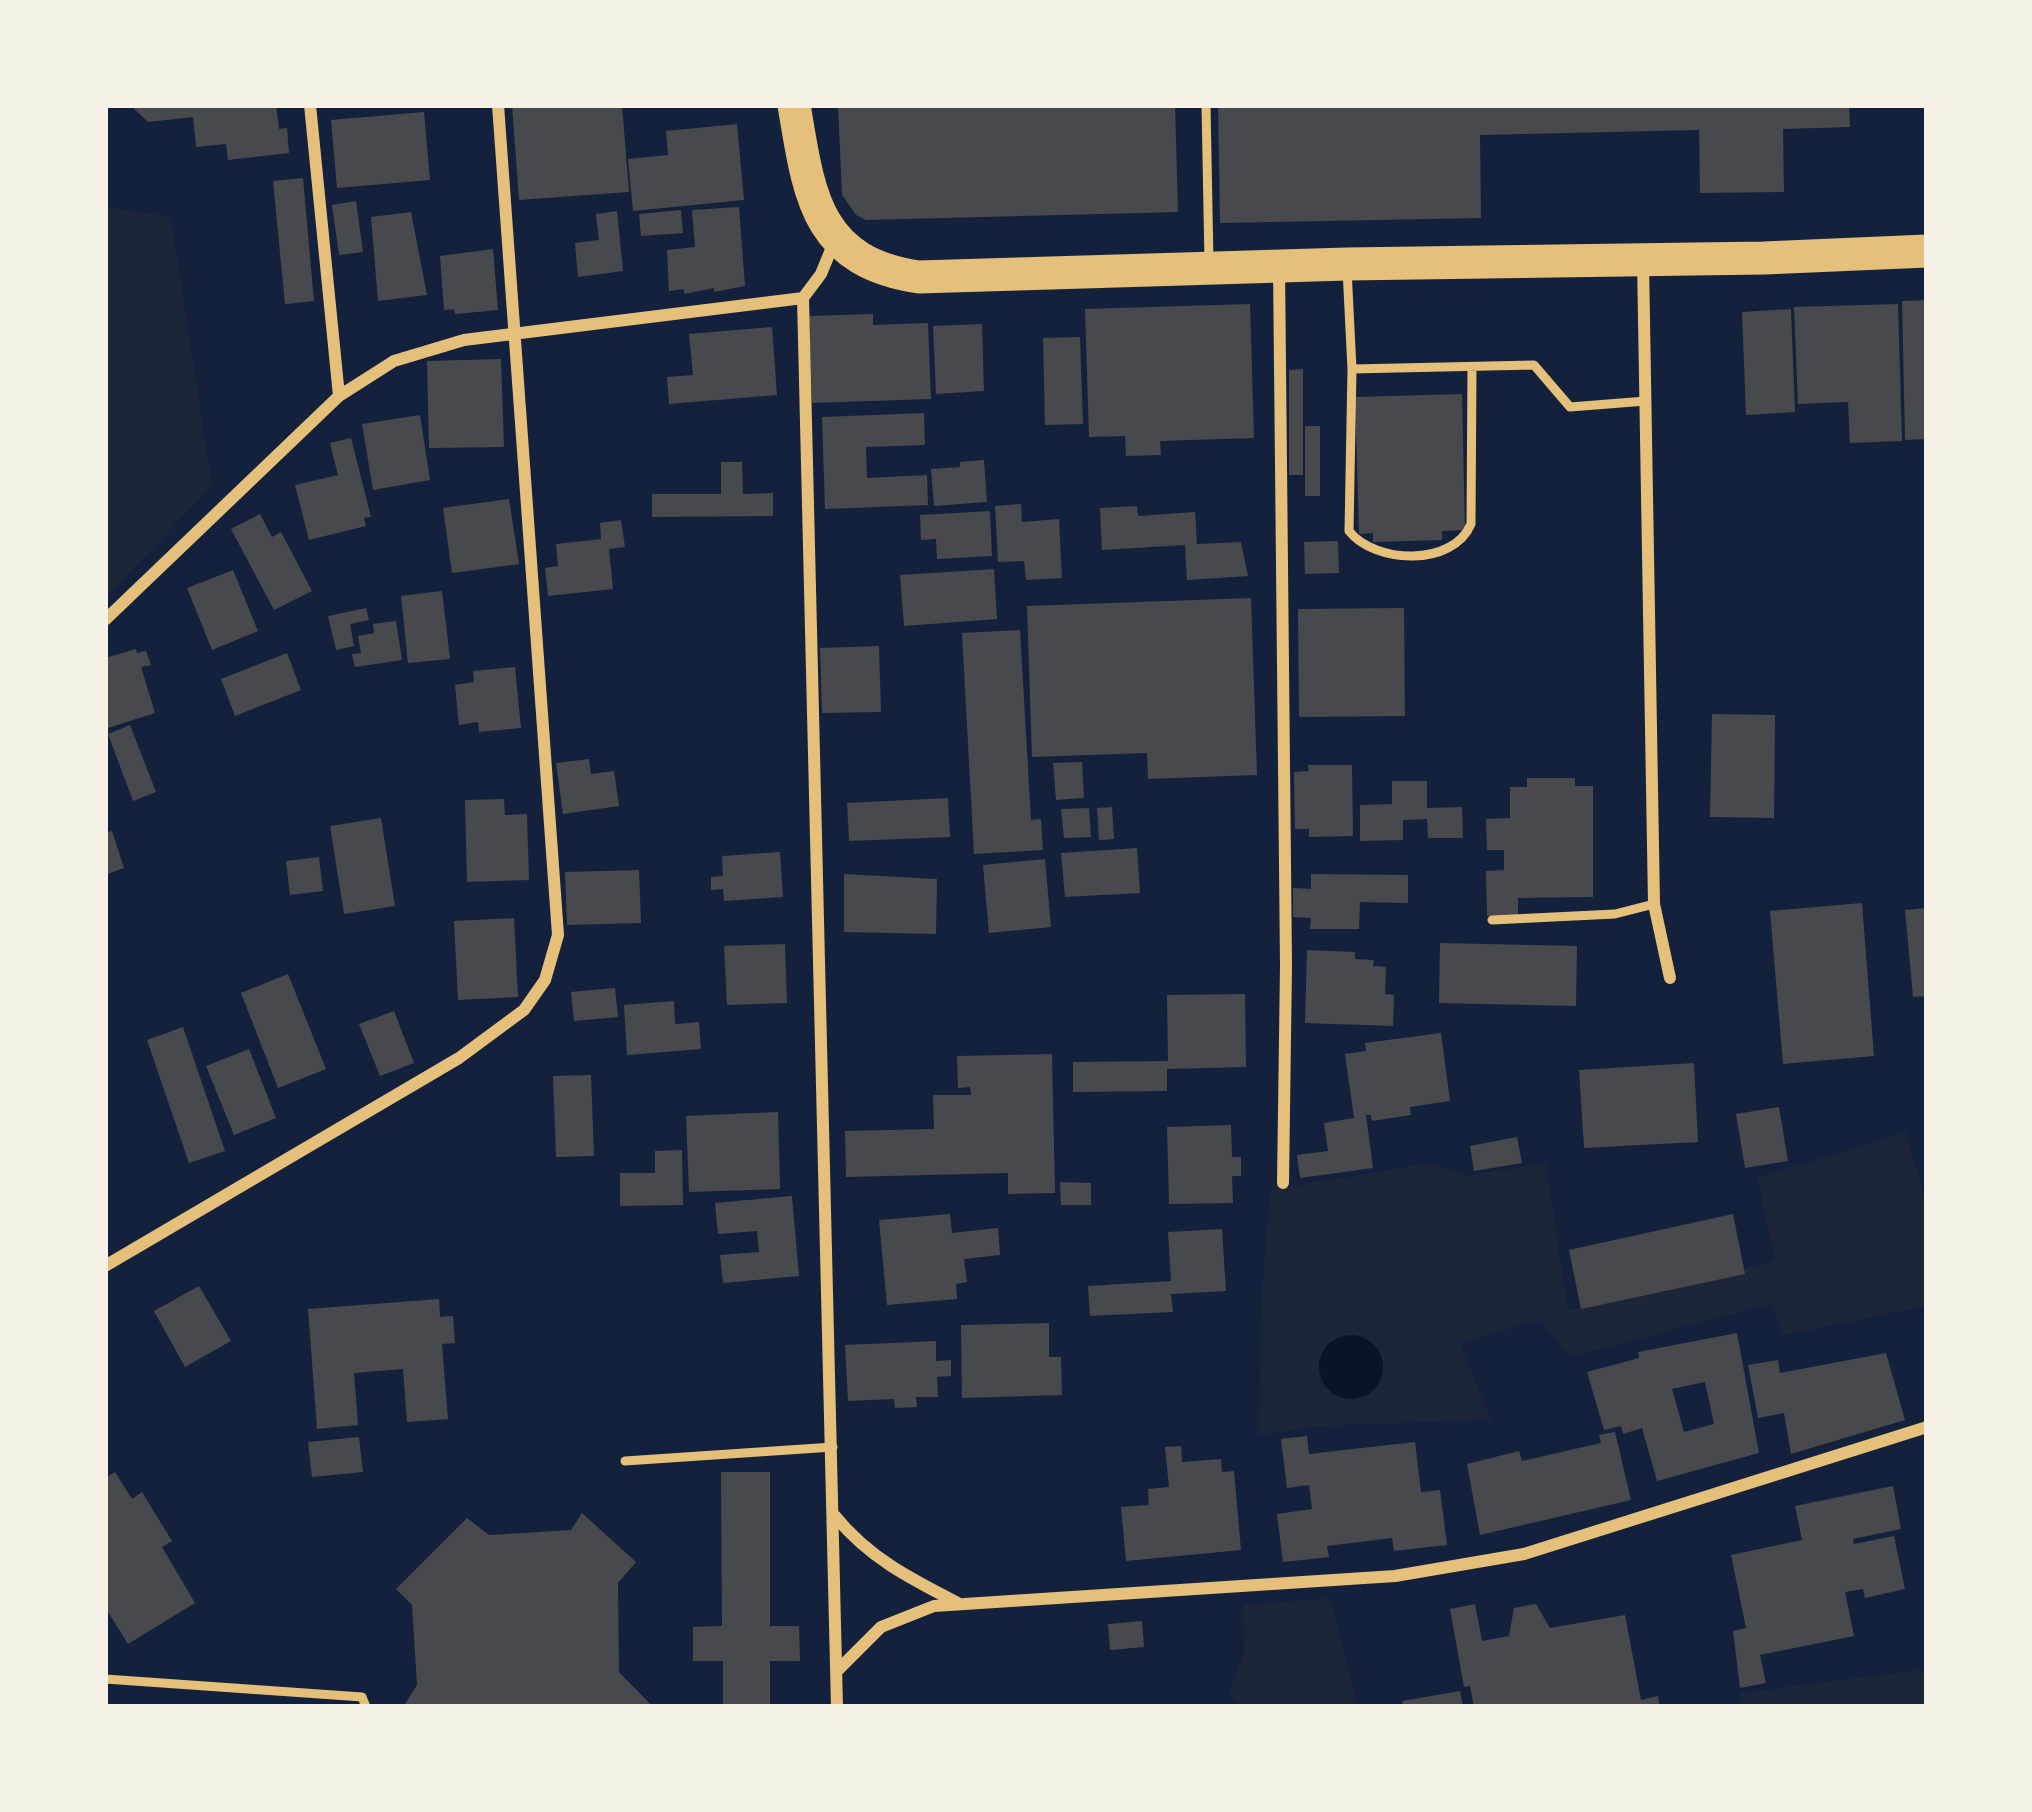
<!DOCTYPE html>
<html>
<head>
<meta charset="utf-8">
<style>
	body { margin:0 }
	#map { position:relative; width:2032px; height:1812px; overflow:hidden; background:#14213d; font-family:"Source Sans 3",sans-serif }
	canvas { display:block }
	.frame { position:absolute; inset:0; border:108px solid #f6f1e7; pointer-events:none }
</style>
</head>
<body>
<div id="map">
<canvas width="2032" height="1812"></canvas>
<div class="frame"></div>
</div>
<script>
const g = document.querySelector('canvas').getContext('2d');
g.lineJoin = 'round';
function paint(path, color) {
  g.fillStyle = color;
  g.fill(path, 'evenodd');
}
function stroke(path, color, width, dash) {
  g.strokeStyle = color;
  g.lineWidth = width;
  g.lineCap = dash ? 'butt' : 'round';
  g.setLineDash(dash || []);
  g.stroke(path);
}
const green = new Path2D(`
	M105,207L171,217L212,486L105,598Z
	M1906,1132L1927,1207V1306L1784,1335L1770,1304L1570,1357L1540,1320L1460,1343L1491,1420L1318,1426L1259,1435L1261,1302L1270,1190L1431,1163L1465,1176L1546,1163L1568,1311L1775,1261L1757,1178Z
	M1330,1598L1358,1707H1240L1229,1692L1244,1653L1243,1605Z
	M1927,1669V1707H1741L1740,1693Z`);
const water = new Path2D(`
	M1319 1367a32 32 0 1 1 64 0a32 32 0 1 1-64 0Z`);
const building = new Path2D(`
	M130,105H276L279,129L287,128L289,153L228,160L226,144L196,147L193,117L148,122Z
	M512,105H622L629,192L519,200Z
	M838,105H1175L1178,212L866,220L856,215L842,195Z
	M1218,105H1849L1850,127L1783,129L1784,192L1700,193L1699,130L1480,135L1481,218L1220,223Z
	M424,112L430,180L337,188L331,120Z
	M737,124L744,200L633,211L628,159L668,155L666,131Z
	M303,178L314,301L285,304L273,181Z
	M356,201L363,252L339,255L332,205Z
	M739,207L745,286L714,292V288L684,294V289L669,291L667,250L695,247L692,210Z
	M681,210L683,233L641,236L639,214Z
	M617,211L623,271L578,277L575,243L599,240L596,214Z
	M411,212L427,295L378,301L371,217Z
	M493,249L498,310L455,314L454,309L444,310L440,256Z
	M1927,300V439L1905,440L1902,301Z
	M1250,304L1254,438L1160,441L1161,455L1126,456L1125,436L1089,437L1085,309Z
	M1898,304L1902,441L1850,443L1848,402L1798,404L1794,307Z
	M1791,309L1795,412L1746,415L1742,312Z
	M873,314V325L928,323L931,399L812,403L809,316Z
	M982,324L984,391L936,394L933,326Z
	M772,327L777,395L669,404L667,377L693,375L689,334Z
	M1080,337L1083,424L1045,425L1043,338Z
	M501,359L504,447L429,448L427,361Z
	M1303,369V475H1289V370Z
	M1462,394L1465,530L1442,531V540L1373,542V533L1359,534L1355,397Z
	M924,413L925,445L866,447L867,478L927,475L928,505L825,509L822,417Z
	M420,415L430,480L373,490L362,424Z
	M1305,426H1320V496H1305Z
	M351,438L371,517L364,518L366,526L309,540L295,485L338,475L330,443Z
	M984,460L987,502L934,506L931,469L960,467V462Z
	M721,462H742L743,494L773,493V516L652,517V494H721Z
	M509,499L519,564L452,573L443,508Z
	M1021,504L1022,522L1059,519L1062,578L1026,580L1024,561L998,562L995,506Z
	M1137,506L1138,516L1195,512L1197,544L1241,542L1248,576L1187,580L1185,545L1102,550L1100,508Z
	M990,511L992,556L937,559L936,539L921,540L920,515Z
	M260,514L272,537L281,532L312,591L274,610L231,529Z
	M621,520L625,547L609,549L613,589L548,596L545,568L558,566L556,544L601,539L600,523Z
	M1338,541L1339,573L1305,574L1304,542Z
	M994,569L997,619L904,626L900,575Z
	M233,570L258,631L212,650L187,588Z
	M442,591L450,659L408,663L401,596Z
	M1251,598L1257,775L1148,779L1147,753L1032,757L1027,606Z
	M366,608L369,620L350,624L354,646L336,650L328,616Z
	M1404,608L1405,716L1299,717L1298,609Z
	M396,621L402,660L355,667L352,654L361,653L358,636L374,633L373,624Z
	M1020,630L1031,820L1041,819L1043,850L974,854L962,633Z
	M879,646L881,712L822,713L820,648Z
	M136,649L137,653L146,651L151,665L141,667L155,713L108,728L105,658Z
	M287,653L301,690L235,716L221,679Z
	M515,667L521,728L479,732L478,722L459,725L455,685L474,682L473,671Z
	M1712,714L1775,715L1774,818L1710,817Z
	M130,725L156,792L133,801L108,734Z
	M589,759L591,774L614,771L619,806L563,814L556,763Z
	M1082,762L1084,798L1056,800L1053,763Z
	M1308,765H1352L1353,836L1309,837V829H1295L1294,772L1309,771Z
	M1527,778H1575V786H1593V897L1518,898V916H1487L1486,871L1504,870V850H1487L1486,819L1510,818V787H1527Z
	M1392,781H1427V808L1462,807L1463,838H1428L1427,819L1403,820V840L1360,841V805L1392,804Z
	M948,798L950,837L849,841L847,803Z
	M504,799L505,815L527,814L529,880L467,882L465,800Z
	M1112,807L1114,839L1099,840L1097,808Z
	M1089,808L1091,837L1064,838L1061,809Z
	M381,818L395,906L344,914L330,826Z
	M112,831L124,868L105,875V833Z
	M1137,848L1140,893L1065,897L1061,853Z
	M780,852L783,897L724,901L723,889L711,890V877L723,876L722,856Z
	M319,857L323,891L290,895L286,861Z
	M1045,859L1051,927L989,933L983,865Z
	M639,870L641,923L567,925L565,872Z
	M844,874L937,879L936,934L844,932Z
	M1311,874L1408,875V903L1360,902L1359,929H1310L1311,918L1293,917V888L1311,889Z
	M1862,903L1874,1056L1783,1064L1770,911Z
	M1927,908V996L1913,997L1905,910Z
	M514,918L518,997L458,1000L454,921Z
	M1440,943L1577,946L1576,1006L1439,1003Z
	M785,944L787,1003L727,1005L724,946Z
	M1307,950L1355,952V959L1374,960L1373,966L1386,967L1385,994L1394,995L1393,1026L1305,1023Z
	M288,974L326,1069L278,1088L241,993Z
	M615,988L618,1017L574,1021L571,992Z
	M1245,994L1246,1067L1167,1069V1091L1073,1092V1062L1168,1061L1167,995Z
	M674,1001L675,1024L699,1022L701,1049L627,1055L624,1005Z
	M394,1011L414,1063L380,1076L359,1024Z
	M183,1027L225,1151L189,1163L147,1040Z
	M1441,1033L1450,1101L1410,1107L1411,1115L1372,1121L1371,1115H1366L1373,1168L1300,1178L1297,1155L1328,1151L1324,1123L1354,1118L1345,1054L1366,1051L1365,1043Z
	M249,1049L276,1118L234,1135L206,1066Z
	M1052,1054L1055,1193L1008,1194V1173L846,1177L845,1131L934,1129L933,1095H971L970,1087L958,1088L957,1056Z
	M1694,1063L1698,1142L1584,1148L1579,1070Z
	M591,1075L594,1156L556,1157L553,1076Z
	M1779,1107L1788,1161L1745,1168L1736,1114Z
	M778,1112L780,1189L689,1192L686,1116Z
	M1231,1125L1232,1157H1241V1176H1232L1233,1203L1169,1204L1167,1127Z
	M1517,1137L1522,1163L1474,1171L1470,1146Z
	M682,1150L683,1205L620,1206V1173H655V1151Z
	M1060,1182L1091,1183V1205H1061Z
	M792,1196L799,1276L723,1283L720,1255L759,1252L757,1231L718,1234L715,1203Z
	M950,1214L952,1233L998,1228L1000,1255L964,1259L967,1282L956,1284L957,1299L887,1305L879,1220Z
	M1733,1214L1745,1274L1581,1309L1569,1250Z
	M1222,1229L1226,1291L1171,1294L1173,1312L1090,1316L1088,1286L1171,1281L1168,1232Z
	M199,1286L231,1341L185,1367L154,1311Z
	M439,1299L440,1317L453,1316L455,1343L442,1344L448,1419L407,1422L403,1369L354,1373L358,1425L317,1429L308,1309Z
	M1049,1323V1357H1061L1062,1395L962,1398L961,1325Z
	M1737,1333L1759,1453L1657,1481L1642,1428L1623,1434L1621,1426L1604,1430L1587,1372L1639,1358L1638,1352ZM1705,1382L1714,1424L1684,1432L1672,1389Z
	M936,1341V1361L951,1360V1376L937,1377L938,1397H916L917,1407L895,1408L894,1399L848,1401L845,1345Z
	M1886,1353L1905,1420L1791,1454L1784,1413L1758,1418L1748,1365L1778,1360L1780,1373Z
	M1615,1432L1631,1500L1480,1535L1467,1464L1519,1451L1522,1461L1601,1443L1599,1435Z
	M1307,1436L1309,1454L1415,1442L1421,1492L1440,1490L1447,1545L1394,1551L1392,1538L1327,1546L1329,1557L1283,1562L1277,1514L1312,1509L1309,1485L1287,1488L1281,1439Z
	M359,1437L363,1472L312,1477L308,1442Z
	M1181,1446L1182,1462L1221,1459L1222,1472L1234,1471L1241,1550L1126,1561L1121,1507L1149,1505L1148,1489L1169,1487L1165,1447Z
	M115,1472L132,1499L142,1492L172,1541L162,1547L195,1603L128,1644L105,1607V1478Z
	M721,1472H770V1626H799L800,1661H770V1707H723V1661H693V1627L722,1626Z
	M1893,1486L1901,1529L1853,1539L1854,1544L1894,1536L1905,1589L1865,1598L1863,1589L1845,1592L1854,1636L1760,1655L1766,1683L1740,1688L1733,1631L1746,1628L1731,1555L1802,1540L1795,1506Z
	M582,1513L636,1562L618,1583L619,1672L653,1707H403L417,1685L412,1605L396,1589L467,1518L489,1535L571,1530Z
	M1475,1604L1482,1641L1509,1636L1514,1608L1536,1604L1550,1628L1625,1615L1641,1700L1658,1696L1660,1707H1599V1704L1474,1707L1470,1686L1464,1687L1450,1609Z
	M1142,1621L1144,1647L1110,1650L1108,1624Z
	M1460,1691L1463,1707H1403L1402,1701Z`);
const service = new Path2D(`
	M1206,105L1209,262
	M1347,269L1352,369L1349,531C1375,564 1453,567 1471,524L1472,367
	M1352,369L1534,365L1570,407L1646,401
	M1492,920L1615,914L1654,904
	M625,1461L833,1447
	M105,1679L362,1697L366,1707`);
const minor = new Path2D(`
	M310,105L339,396
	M835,240L821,274L803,298L837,1707
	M1643,261L1654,904L1670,978
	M1279,266L1286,965L1283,1183
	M105,620L339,396L394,361L464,340L803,298
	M105,1266L459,1058L524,1010L545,980L558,935L498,105
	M835,1516C869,1558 911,1579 958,1603
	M838,1670L881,1627L934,1606L1395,1576L1524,1554L1927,1427`);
const trunk = new Path2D(`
	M794,105C809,194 815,262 919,277L1347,264L1764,258L1927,251`);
paint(green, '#1d2539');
paint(water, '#0b132b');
paint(building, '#48494c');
stroke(service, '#e5c07b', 9);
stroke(minor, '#e5c07b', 12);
stroke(trunk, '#e5c07b', 33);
</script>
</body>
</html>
